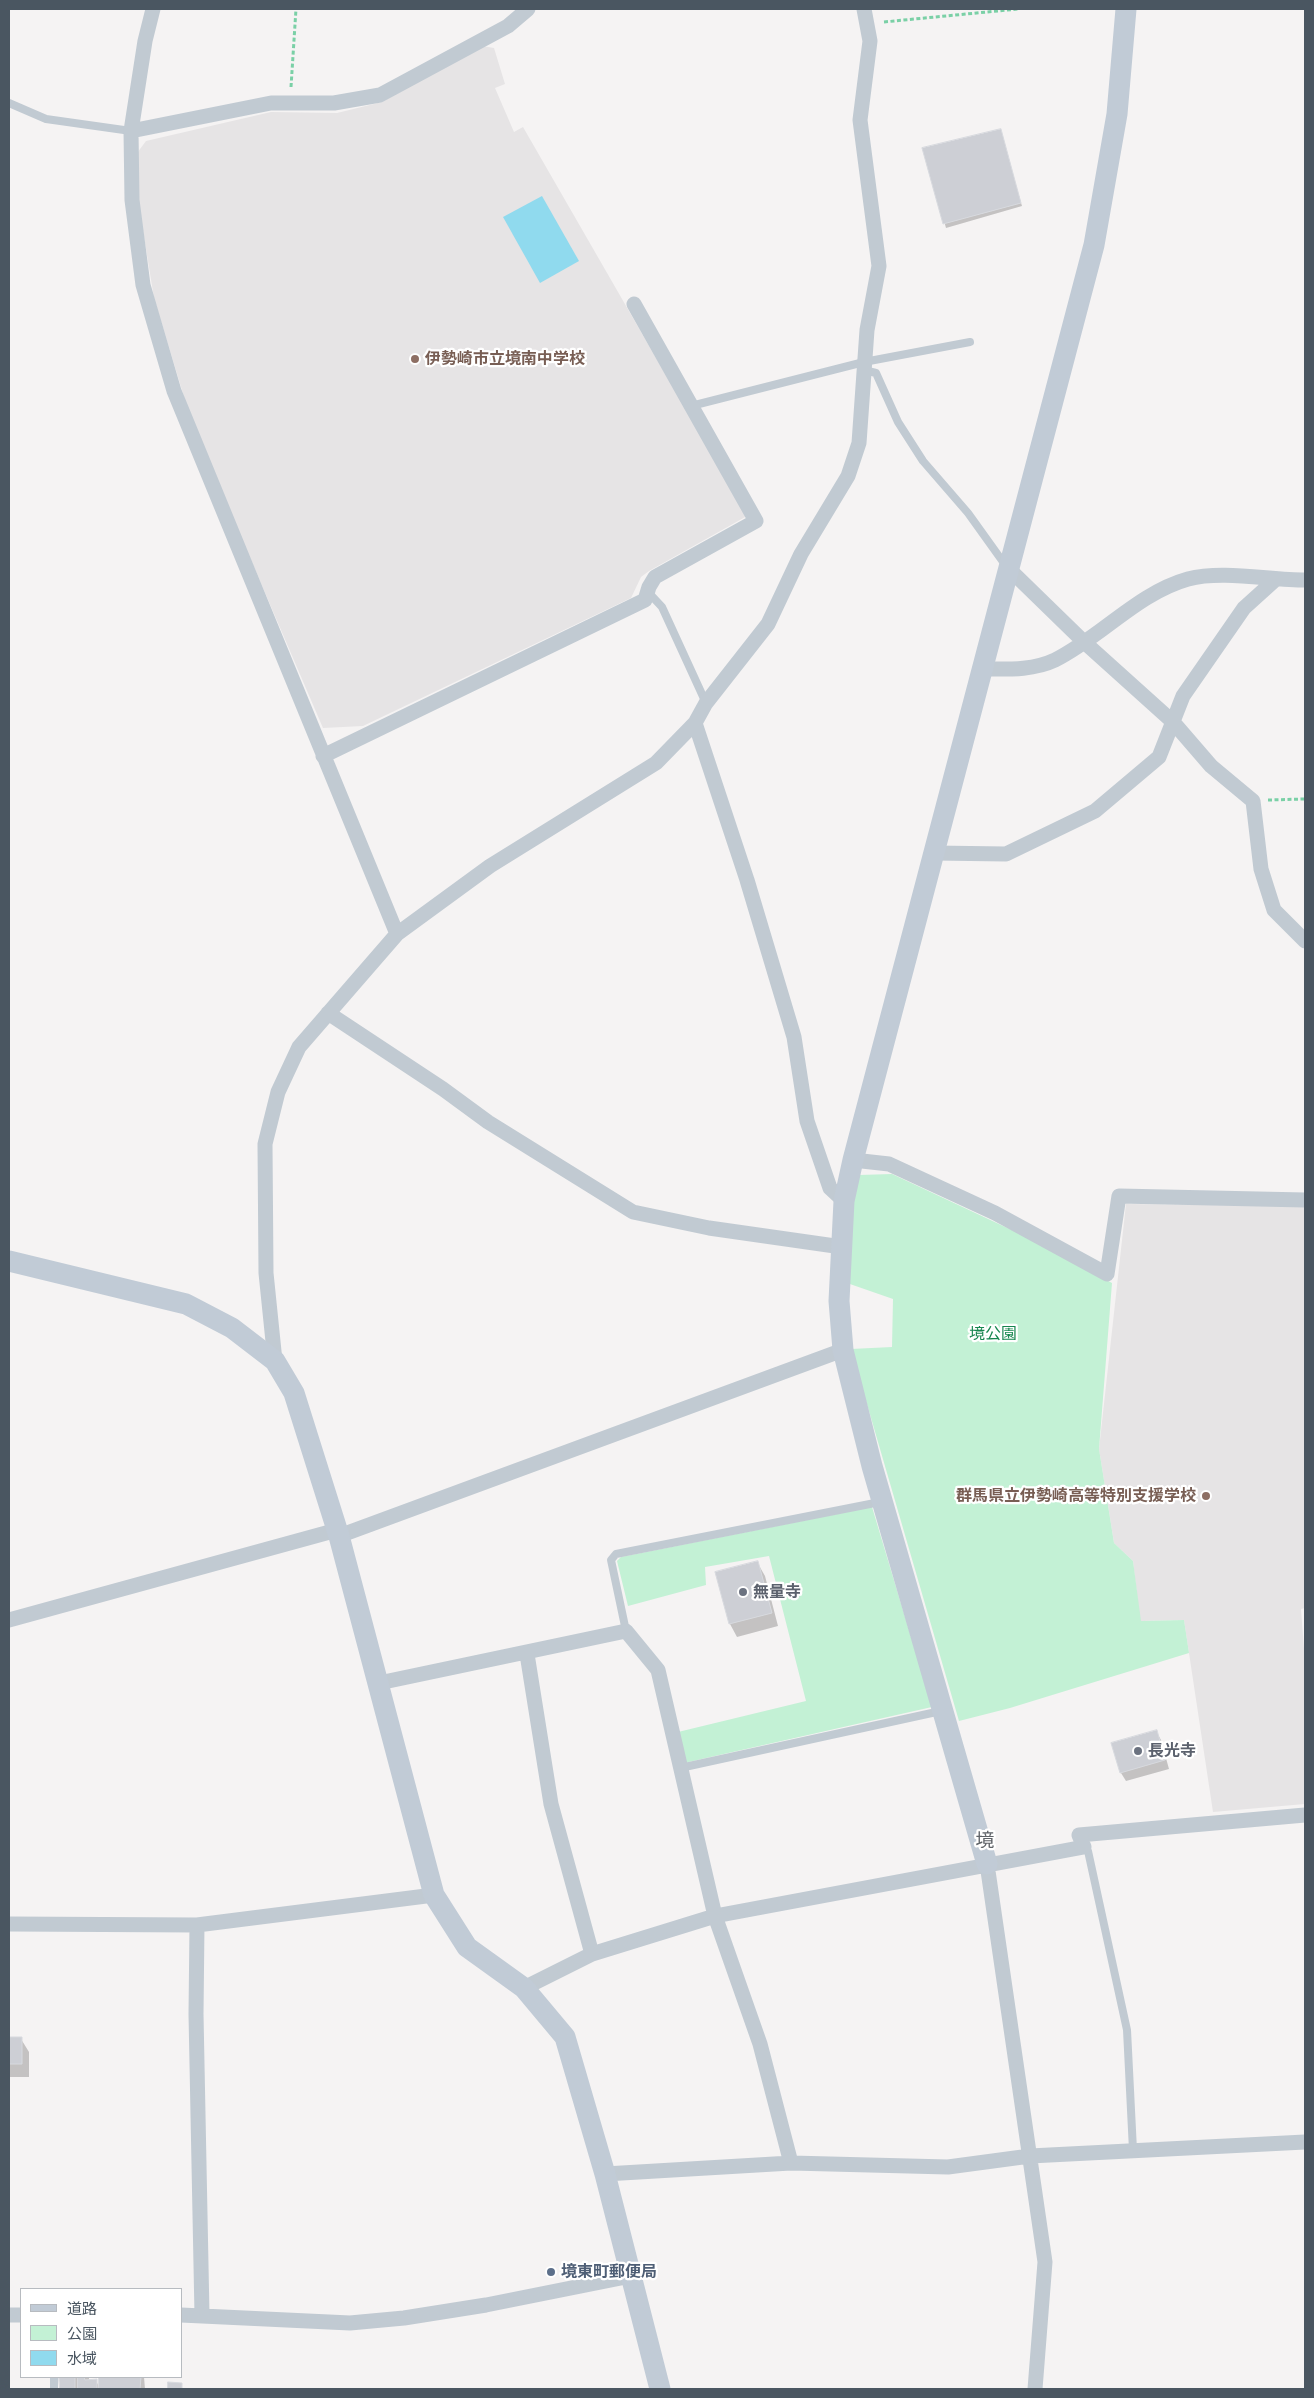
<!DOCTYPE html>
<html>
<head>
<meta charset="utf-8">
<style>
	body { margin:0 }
	#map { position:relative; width:1314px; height:2398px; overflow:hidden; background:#f5f3f3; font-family:"IBM Plex Sans","Noto Sans JP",sans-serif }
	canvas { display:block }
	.frame { position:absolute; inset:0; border:10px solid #4a5661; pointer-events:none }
	.legend { position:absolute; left:20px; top:2288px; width:162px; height:90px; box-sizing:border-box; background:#fff; border:1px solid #b7bbc0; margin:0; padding:6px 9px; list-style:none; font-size:15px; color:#4a5661 }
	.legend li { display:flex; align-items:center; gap:10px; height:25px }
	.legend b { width:25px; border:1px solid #b7bbc0 }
</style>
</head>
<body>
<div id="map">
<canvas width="1314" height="2398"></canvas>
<div class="frame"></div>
<ul class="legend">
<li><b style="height:6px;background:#c1cbd6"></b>道路</li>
<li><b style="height:14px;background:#c3f1d5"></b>公園</li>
<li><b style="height:14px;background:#90daee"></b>水域</li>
</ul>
</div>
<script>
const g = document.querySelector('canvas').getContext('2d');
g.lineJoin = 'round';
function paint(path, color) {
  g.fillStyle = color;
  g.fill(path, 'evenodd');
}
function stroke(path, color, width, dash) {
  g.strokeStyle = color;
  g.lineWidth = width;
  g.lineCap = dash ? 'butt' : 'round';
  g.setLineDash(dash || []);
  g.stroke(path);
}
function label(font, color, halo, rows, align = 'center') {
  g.font = font + ' "IBM Plex Sans","Noto Sans JP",sans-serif';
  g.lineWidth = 4.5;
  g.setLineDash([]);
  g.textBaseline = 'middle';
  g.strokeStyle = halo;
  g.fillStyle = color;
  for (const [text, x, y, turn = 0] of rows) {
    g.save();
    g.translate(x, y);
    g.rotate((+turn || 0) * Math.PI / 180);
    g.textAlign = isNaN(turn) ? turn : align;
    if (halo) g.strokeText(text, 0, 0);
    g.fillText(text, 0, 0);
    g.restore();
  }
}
const education = new Path2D(`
	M482,46L494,48L505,84L495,88L514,132L523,127L747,516L649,571L641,577L631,598L363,726L323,728L191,420L154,298L139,206L137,153L146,141L271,112L337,113L382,102Z
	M1126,1204L1305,1206V1608L1301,1609L1305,1662V1804L1213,1812L1184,1620L1140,1621L1133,1561L1114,1543L1099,1449Z`);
const green = new Path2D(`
	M892,1174L1016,1232L1112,1283L1099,1449L1114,1543L1133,1561L1141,1621L1184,1620L1189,1653L1010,1708L959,1721L851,1349L892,1347L893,1299L847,1283L853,1202L859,1175Z
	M872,1507L932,1707L684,1763L678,1732L806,1701L769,1556L705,1567L706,1585L628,1606L617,1561L621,1557Z`);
const water = new Path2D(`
	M542,196L579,261L540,283L503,217Z`);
const shadow = new Path2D(`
	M1000,131L1022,206L946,228L924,149Z
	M757,1562L765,1576L778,1626L737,1637L730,1624L716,1573Z
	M1156,1731L1161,1740L1169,1769L1126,1781L1121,1773L1113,1743Z
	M9,2039H21L29,2052V2077H9Z
	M61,2377H89V2381H96L100,2388L101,2377H144L145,2389H61Z`);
const building = new Path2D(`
	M1001,129L1021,203L943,224L922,148Z
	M758,1561L772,1613L729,1624L715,1572Z
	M1157,1730L1165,1760L1120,1773L1111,1743Z
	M9,2037H22V2064H9Z
	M59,2377H75V2389H60Z
	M78,2377H84L85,2380L97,2379V2389H78Z
	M99,2377H141L140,2389H99Z
	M168,2382L182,2383V2389H168Z`);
const path = new Path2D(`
	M884,22L1018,9
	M291,87L296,9
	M1268,800L1305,799`);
const lane = new Path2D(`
	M9,103L46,119L131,131
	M864,370L876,373L898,422L923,461L968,513L1006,566
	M691,406L864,362L970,342
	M648,592L662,607L706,703
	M626,1631L611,1560L616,1554L880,1502
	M680,1768L941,1711
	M1084,1847L1088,1851L1127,2030L1133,2150
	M54,2377V2389`);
const street = new Path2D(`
	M153,9L145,41L131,131L132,200L143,285L174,391L397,934
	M131,131L271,103H334L380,95L508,26L528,9
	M1007,567L1083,641L1173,722L1211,766L1253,801L1261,869L1274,910L1305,941
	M980,669C1005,669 1032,671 1055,660C1101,637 1138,593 1188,579C1222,570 1269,580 1305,580
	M695,723L747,880L794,1037L807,1121L830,1188L844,1201
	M323,756L645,600L649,587L655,577L756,521L634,304
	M934,853L1006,854L1095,811L1159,757L1183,696L1244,608L1275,580
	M328,1013L443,1089L488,1122L633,1212L709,1228L842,1247
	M853,1160L889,1164L995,1213L1107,1274L1119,1196L1305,1200
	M275,1361L266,1273L265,1144L278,1092L299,1047L397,934L490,866L656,763L695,723L706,703L768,624L801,554L848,476L859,443L867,330L879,266L860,120L870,41L864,9
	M339,1536L843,1350
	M9,1620L337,1530
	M527,1654L551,1804L592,1954
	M379,1683L626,1631L658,1670L715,1916L760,2044L791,2163
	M987,1864L1045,2262L1035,2389
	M9,1924L197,1925L434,1895
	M197,1925L196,2014L202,2315
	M524,1988L592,1954L715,1916L1084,1847L1079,1835L1305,1815
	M605,2174L791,2163L948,2167L1030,2156L1305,2142
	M9,2315H21
	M181,2315L350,2323L404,2318L486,2305L631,2276`);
const secondary = new Path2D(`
	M9,1261L186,1304L232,1328L275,1361L294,1393L339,1536L434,1895L467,1947L524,1988L565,2037L605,2174L660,2389
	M987,1864L872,1466L843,1350L839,1301L844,1201L853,1160L1094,245L1117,114L1126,9`);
const markers = [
	[415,359,5,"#8d6e63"],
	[1206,1496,5,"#8d6e63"],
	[743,1592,5,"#6b7280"],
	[1138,1751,5,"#6b7280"],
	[551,2272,5,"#5c6f8a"]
];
const educationNames = [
	["伊勢崎市立境南中学校",425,359],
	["群馬県立伊勢崎高等特別支援学校",1196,1496,"right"]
];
const parkNames = [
	["境公園",993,1334]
];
const worshipNames = [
	["無量寺",753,1592],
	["長光寺",1148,1751]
];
const serviceNames = [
	["境東町郵便局",561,2272]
];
const quarterNames = [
	["境",985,1842]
];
paint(education, '#e6e4e5');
paint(green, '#c3f1d5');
paint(water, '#90daee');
paint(shadow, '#0003');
paint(building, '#cdcfd5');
stroke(building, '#d7d9de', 1);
stroke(path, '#7ad0a6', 3, [4, 2.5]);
stroke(lane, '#c1cad2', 8);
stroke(street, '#c1cad2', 15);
stroke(secondary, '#c1cbd6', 21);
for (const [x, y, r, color] of markers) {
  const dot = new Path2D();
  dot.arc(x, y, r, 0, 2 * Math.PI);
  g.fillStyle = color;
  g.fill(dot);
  stroke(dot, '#fff', 2);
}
label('bold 16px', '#785e54', '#fff', educationNames, 'left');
label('16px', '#17864f', '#fff', parkNames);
label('bold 16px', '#5b616d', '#fff', worshipNames, 'left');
label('bold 16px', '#4e5e75', '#fff', serviceNames, 'left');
label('19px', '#5f6368', '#fff', quarterNames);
</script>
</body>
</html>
